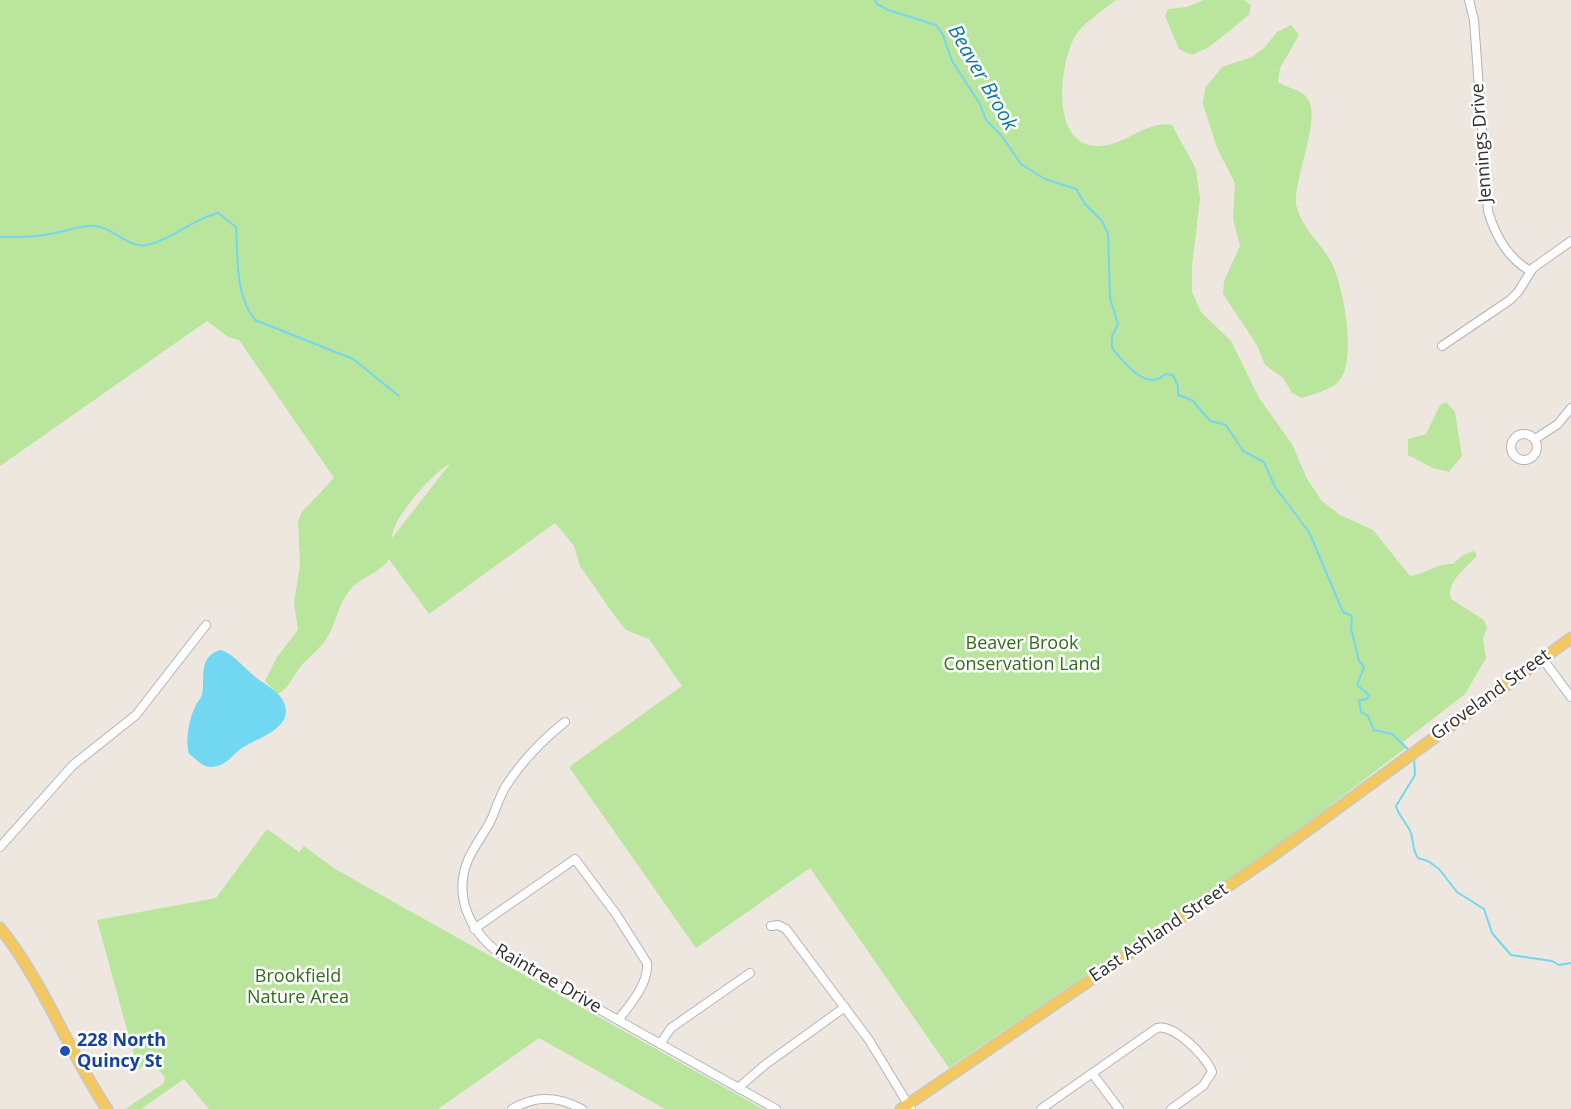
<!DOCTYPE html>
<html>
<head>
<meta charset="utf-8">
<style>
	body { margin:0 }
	canvas { display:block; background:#eee7e0 }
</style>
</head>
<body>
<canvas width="1571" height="1109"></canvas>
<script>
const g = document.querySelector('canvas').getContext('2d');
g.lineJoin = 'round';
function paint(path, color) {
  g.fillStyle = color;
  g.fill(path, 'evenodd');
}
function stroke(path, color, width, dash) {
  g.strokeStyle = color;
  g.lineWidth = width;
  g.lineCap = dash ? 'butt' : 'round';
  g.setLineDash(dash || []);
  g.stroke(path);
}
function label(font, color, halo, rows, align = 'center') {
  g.font = font + ' "Open Sans",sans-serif';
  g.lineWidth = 5;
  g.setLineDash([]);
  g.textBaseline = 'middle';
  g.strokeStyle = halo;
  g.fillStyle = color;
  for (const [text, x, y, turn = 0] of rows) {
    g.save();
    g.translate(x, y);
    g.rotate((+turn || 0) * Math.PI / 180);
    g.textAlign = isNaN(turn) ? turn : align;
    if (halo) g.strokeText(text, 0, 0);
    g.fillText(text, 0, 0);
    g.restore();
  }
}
const green = new Path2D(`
	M0,0H1116C1102,11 1081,24 1073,40C1059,70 1051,147 1099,146C1125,146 1147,120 1172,125L1196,169L1200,199L1192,266V292L1201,312L1231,341L1259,398L1292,444L1307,479L1322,501L1340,515L1373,530L1410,576C1426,574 1436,563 1453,564L1463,555L1474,551L1477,556C1466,568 1446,582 1451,599L1484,620L1487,627L1483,639L1486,658L1465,694L1403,742L1407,747L1270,851L1223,882L1175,923L1170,918L949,1068L810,868L696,948L569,767L682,686L649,639L626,630L614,615L580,566L574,546L555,523L429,614L389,559C380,574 359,577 349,591C338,605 336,623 327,638C320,649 310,656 302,665C293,675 290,687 278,694L265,681L277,657L298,630L294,603L300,565L298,521L302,512L334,478L239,340L228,337L207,321L0,466ZM449,464V465L392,538C392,518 432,474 449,464Z
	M1204,0H1244L1251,5L1249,15L1209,47L1192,55L1179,49L1165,16L1168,9L1187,7Z
	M1291,25L1299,35L1280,68L1278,82C1286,87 1296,89 1303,94C1328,109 1290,182 1297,208C1302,227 1319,242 1329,258C1343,280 1358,361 1339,381C1331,390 1313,394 1302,398L1292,393L1283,378L1265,365L1257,345L1223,294L1224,281L1240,246L1233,218L1235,183L1217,148L1203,104L1205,88L1222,67L1252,57L1264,48L1277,32Z
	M1446,402L1455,412L1462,456L1449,472L1433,468L1408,455V439L1426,434L1440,405Z
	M267,829L299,852L304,846L335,869L763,1109H665L539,1038L438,1109H209L184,1079L141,1109H125L163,1084L165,1078L151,1060L138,1070L97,920L216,898Z`);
const water = new Path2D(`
	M221,650C234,654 243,667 253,675C264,685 285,692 286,711C286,732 251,740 238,751C230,758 225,766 212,767C201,767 197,759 189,754C185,741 189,719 195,707C197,702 201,699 202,694C206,682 196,656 221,650Z`);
const stream = new Path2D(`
	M875,0L877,4L888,10L936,25L943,35L952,61L980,104L986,120L1001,135L1021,164L1045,179L1076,189L1085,204L1102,221L1108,234L1110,298L1118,324L1112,336V348C1123,361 1147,393 1165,374L1173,375L1178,386V395L1192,400L1210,421L1226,425L1243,451L1264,462L1275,487L1309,532L1343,612L1352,616L1351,628L1359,661L1364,667L1357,685L1369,695L1367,699L1359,700L1361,712L1368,716L1374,730L1392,734L1411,752
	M0,237C19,237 37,237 55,233C67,231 84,224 96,226C114,228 129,249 147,245C174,239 192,219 218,213L236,227C238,258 235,295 255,320L353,359L399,396
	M1414,756L1415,775L1396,806C1399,817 1407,823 1411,833C1414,843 1412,849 1418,858L1428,861L1439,869L1457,892L1484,909L1492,933L1511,955L1552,961L1559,965L1571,963`);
const minor = new Path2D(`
	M1469,0L1474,20L1488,211C1495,235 1508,258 1530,271
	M1442,346L1510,300L1518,292L1533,268L1571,241
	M1511 447a13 13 0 1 1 26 0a13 13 0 1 1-26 0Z
	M1535,439L1558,424L1571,408
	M1542,658L1571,697
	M565,722C541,741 522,761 506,786C499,797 496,809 491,820C484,834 474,846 468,860C453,896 470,931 499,953L776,1109
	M0,847L73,765L136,715L206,625
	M771,926L778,925L786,929L869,1040L911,1109
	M474,929L575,859L616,914L647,963C649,983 630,1005 618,1020
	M660,1044L671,1028L750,973
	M1092,1073L1119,1109
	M738,1088L766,1064L845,1007
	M512,1109C537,1095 557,1096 582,1109
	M1041,1109L1157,1028C1173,1023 1207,1057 1212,1072L1203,1086L1171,1109`);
const major = new Path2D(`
	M0,928C44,983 68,1051 107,1109
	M901,1109L1271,857L1571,638`);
const markers = [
	[65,1051,6,"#1a4fb4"]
];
const streetNames = [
	["Jennings Drive",1482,143,-94],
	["Groveland Street",1491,695,-36],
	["East Ashland Street",1159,933,-34],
	["Raintree Drive",548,979,30]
];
const parkNames = [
	["Beaver Brook",1022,644],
	["Conservation Land",1022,665],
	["Brookfield",298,977],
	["Nature Area",298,998]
];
const transitNames = [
	["228 North",77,1041],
	["Quincy St",77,1062]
];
const waterNames = [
	["Beaver Brook",982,78,60]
];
paint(green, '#b9e59c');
paint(water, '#72d7f1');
stroke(stream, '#72d7f1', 2);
stroke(minor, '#b0b3bd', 10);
stroke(major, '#c8c8c8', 13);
stroke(minor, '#fff', 8);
stroke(major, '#f3c860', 10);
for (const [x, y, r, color] of markers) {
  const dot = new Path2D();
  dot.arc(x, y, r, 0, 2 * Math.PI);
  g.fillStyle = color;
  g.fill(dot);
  stroke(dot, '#fff', 2);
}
label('18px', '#2d2d2d', '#fff', streetNames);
label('18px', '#306d1a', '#fff', parkNames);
label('bold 18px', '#164399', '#fff', transitNames, 'left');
label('italic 20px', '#0b78a3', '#fff', waterNames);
</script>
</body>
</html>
